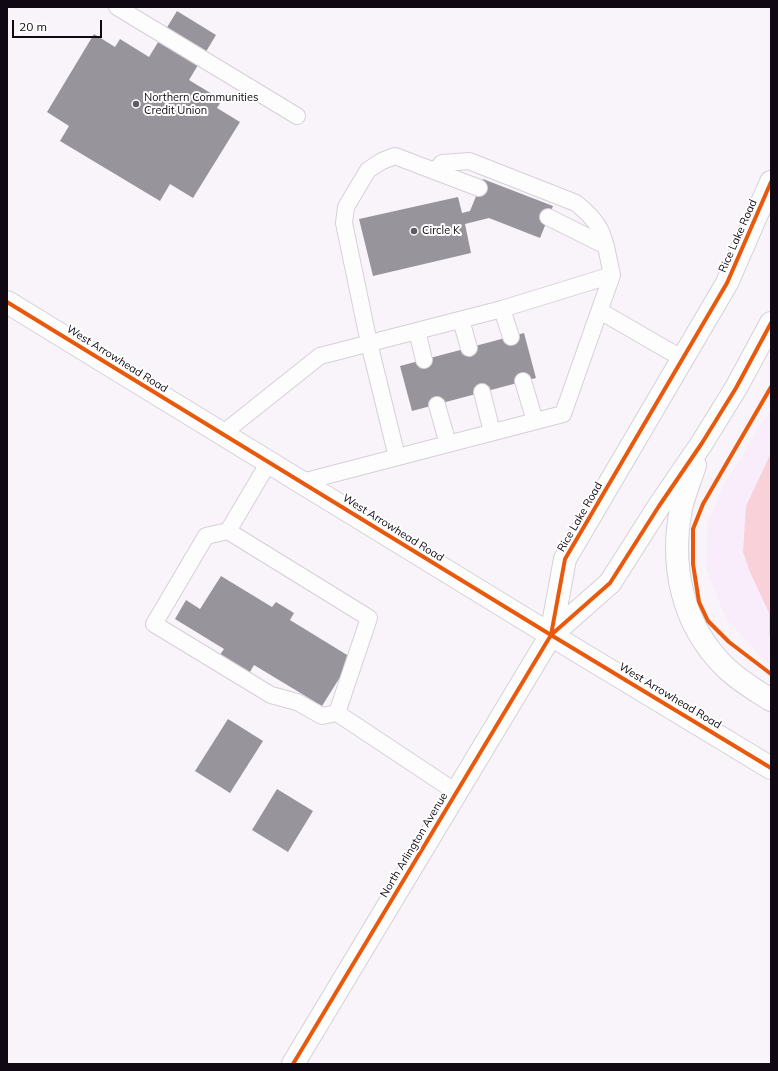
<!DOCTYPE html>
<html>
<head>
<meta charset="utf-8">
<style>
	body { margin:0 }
	#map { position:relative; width:778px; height:1071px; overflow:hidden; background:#f9f4fa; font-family:Mulish,sans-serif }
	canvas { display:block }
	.frame { position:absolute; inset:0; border:8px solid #100812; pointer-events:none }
	.scale { position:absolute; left:12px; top:20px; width:90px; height:18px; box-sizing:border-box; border:2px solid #100812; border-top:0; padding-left:5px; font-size:12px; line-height:14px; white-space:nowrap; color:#100812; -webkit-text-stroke:3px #fff; paint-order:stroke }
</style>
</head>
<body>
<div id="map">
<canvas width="778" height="1071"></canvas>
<div class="frame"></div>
<div class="scale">20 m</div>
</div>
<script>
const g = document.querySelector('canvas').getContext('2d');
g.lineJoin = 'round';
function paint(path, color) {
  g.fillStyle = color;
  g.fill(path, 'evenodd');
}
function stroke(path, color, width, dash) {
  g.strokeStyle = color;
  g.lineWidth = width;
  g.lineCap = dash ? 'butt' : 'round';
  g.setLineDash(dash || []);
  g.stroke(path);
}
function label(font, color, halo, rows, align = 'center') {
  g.font = font + ' Mulish,sans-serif';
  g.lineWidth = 4;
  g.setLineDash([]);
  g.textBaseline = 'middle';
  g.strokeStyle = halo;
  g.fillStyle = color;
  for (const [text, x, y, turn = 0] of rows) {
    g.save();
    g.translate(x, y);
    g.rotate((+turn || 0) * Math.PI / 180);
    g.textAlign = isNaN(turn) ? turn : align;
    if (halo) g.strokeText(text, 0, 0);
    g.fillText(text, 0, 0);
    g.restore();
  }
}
const built = new Path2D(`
	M771,408V665L765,661L726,619L706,569L707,523L725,483Z`);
const green = new Path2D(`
	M771,453V638L769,635V613L750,572L743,552L746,506Z`);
const building = new Path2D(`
	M177,11L216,35L189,80L222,100L217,108L240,122L193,198L170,184L160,201L60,141L69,126L47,112L94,34L115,47L120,39L149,57Z
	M483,179L553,206L540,238L489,218L465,224L471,253L373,276L359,219L458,197L462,213L470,211Z
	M524,333L536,378L412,411L400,366Z
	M221,576L272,607L276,602L294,613L290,620L352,658L322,706L254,665L247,677L217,659L224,649L175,619L186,600L200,609Z
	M228,719L263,741L230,793L195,771Z
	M277,789L313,811L288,852L252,830Z`);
const service = new Path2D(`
	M117,7L297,116
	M435,171L442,163L469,161L576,203C606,227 604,239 612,275
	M548,217L606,246
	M502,309L511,337
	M600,311L683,359
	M461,320L469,348
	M417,331L424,360
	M523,381L535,421
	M482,392L492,432
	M437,405L448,444
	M222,434L320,356L502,309L612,275L563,414L302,482
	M397,457L369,343L344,223L346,207L368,170L382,161L395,156L479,188
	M269,462L228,531L369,618L337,713L456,792
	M228,531L206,536L154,624L271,695L297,702L322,716L337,713`);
const secondary = new Path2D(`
	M7,302L551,635L771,768
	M695,465C691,479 684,494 681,509C670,566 682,624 724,666C738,680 755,690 771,700
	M551,635L565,559L727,283L771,182
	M293,1064L551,635L610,583L659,506L702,443L736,388L771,323`);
const cycleway = new Path2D(`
	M7,302L551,635L771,768
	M771,387L703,504L693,529V564L699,602L708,621L729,642L771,674
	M551,635L565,559L727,283L771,182
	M293,1064L551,635L610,583L659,506L702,443L736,388L771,323`);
const markers = [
	[136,104,4,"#625b63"],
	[414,231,4,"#625b63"]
];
const poiNames = [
	["Northern Communities",144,98],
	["Credit Union",144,111],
	["Circle K",422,231]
];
const streetNames = [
	["Rice Lake Road",738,236,-66],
	["West Arrowhead Road",117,359,32],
	["Rice Lake Road",580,517,-60],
	["West Arrowhead Road",393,528,32],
	["West Arrowhead Road",670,696,31],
	["North Arlington Avenue",414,845,-59]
];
paint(built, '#f9edfc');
paint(green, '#f9d1d9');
paint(building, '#98949c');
stroke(service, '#d6cfd8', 18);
stroke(secondary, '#d6cfd8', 24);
stroke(service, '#fefdfe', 16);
stroke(secondary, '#fefdfe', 22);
stroke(cycleway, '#e8590c', 4);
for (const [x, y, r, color] of markers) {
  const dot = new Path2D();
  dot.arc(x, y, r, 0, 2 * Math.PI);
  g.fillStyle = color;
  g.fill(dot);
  stroke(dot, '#fff', 1.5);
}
label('11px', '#100812', '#fff', poiNames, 'left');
label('11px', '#100812', '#fff', streetNames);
</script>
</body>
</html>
